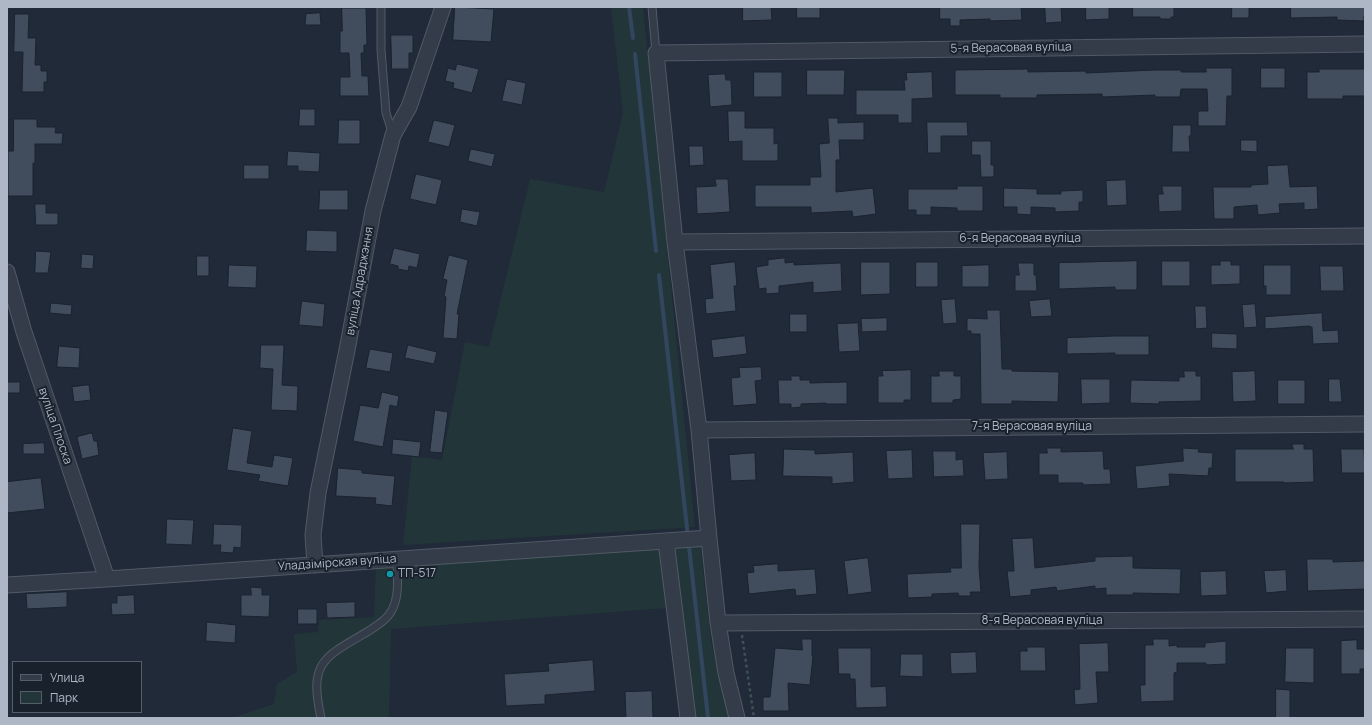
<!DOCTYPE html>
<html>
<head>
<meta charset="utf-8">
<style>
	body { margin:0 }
	#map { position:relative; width:1372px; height:725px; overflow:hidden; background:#202a38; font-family:Manrope,sans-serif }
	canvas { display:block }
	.frame { position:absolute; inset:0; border:8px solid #aeb7c5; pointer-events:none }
	.legend { position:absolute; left:12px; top:661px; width:130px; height:52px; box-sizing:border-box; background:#19212d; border:1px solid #555d6a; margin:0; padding:5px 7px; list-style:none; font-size:12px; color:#aeb7c5 }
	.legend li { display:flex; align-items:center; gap:8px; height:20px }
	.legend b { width:20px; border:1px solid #555d6a }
</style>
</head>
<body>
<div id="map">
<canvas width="1372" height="725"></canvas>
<div class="frame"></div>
<ul class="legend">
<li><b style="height:5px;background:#333c48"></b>Улица</li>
<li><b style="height:11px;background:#223639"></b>Парк</li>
</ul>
</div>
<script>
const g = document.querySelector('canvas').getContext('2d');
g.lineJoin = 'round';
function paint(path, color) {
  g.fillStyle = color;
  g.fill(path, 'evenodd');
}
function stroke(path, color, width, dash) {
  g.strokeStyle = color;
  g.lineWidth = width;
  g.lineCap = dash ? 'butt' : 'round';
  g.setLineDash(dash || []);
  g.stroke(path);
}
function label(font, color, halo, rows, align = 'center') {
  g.font = font + ' Manrope,sans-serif';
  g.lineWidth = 4;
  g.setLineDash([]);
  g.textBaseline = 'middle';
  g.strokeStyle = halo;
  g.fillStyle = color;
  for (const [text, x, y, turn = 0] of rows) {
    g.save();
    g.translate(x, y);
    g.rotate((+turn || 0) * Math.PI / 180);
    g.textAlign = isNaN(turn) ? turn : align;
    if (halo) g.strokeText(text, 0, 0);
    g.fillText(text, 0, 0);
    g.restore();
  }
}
const green = new Path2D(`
	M611,7H643L695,527L403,545L412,456L442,460L465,342L489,347L530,179L604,192L623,113Z
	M700,545L711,641L729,718H695L675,546Z
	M659,547L667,608L391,629L389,718H232L274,704L277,684L297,672L294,634L318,632L319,620L374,617L376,567Z`);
const stream = new Path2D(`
	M629,7L633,38
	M635,54L656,251
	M659,275L708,718`);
const building = new Path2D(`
	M455,7L494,9L491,42L453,40Z
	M743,7H771L772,20L743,21Z
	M797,7H820V18H797Z
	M940,7H1021L1022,20L990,21V19L960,20V26H950V19H940Z
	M1045,7H1061L1062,22L1046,23Z
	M1086,7H1109V19L1086,20Z
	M1133,7H1174V17H1171V19H1160V17H1133Z
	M1232,7H1249V18H1232Z
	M1291,7H1365V16H1364V21L1337,20V17L1291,18Z
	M342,8H366L367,45H364V53H361L362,76H368L369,96H340V77H350L349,53H340V31H342Z
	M320,13L321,25H305L306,14Z
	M15,14H29L28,38H36L35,65H41V71H47V82H44V92H22L23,52H14Z
	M391,35H413V53H409V69H392Z
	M457,64L479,69L472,93L453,88L454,83L445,81L448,68L455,70Z
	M1206,68H1232V96H1227L1226,126H1198V111H1208L1207,89H1181L1180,97H1155V95L1102,97V94L1037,95V98H1000V95H955V70L1028,69V72L1086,71V73L1155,70H1181V72H1206Z
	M1261,68H1285V88H1261Z
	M1319,69H1365V96H1343V99H1307V72H1319Z
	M807,70H845L844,95H807Z
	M754,72H782V97H754Z
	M932,72L933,98L912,99V123H898V115H856V90H905L904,80H907L906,73Z
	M725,74L726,80H731L732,105L710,107L708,75Z
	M507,79L526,83L522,105L502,101Z
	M300,109H315V126H299Z
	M728,111H745V128H774V144L778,143V161H742V141L729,142Z
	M828,118H838V123L864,122V140H839L840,160H836V192L873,188L876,214L853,217L852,211L811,213V207H755V185H810V177H821L819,144L829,143Z
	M14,119H37V127H56L55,133H63L62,144H35V163H33V196H8V151H13Z
	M339,120H360V144H338Z
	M434,120L455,125L449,147L428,142Z
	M927,122H967L968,136H941V153H928Z
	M1173,125H1191V136H1189L1190,152H1172Z
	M1241,140H1257V152L1241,151Z
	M972,141H991V165H994V177H981L980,155H972Z
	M689,146H703L704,165L690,166Z
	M471,149L495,154L492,167L468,161Z
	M288,151L320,153L319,172L298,171V166H287Z
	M244,165H269V179H244Z
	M1288,165L1290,187L1317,186L1318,209L1304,210V203L1279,204L1280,213L1258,215L1257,205L1234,207V219H1214L1213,187H1251V185L1268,184L1267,166Z
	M416,174L442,180L436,205L410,199Z
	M715,179H728L730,212L697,214L696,187L716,186Z
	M1126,180L1127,205L1107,206L1106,181Z
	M957,186H983V211H957V208L931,207V215H916V210H908V189H957Z
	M1162,186H1182V211L1159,212L1158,194H1163Z
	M1004,188L1037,189V194H1061V191L1083,190V202H1079V211L1055,212V208L1031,207V215L1017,214V207H1004Z
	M320,190H348V210H319Z
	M35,204H46V213H58V225H36Z
	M462,209L480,212L477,226L460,222Z
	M307,230L337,231V252L306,251Z
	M394,248L420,254L417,268L409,266L408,271L398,269V266L390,264Z
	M36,251L51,252L48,273H35Z
	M82,254L94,255L93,269L81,268Z
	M449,255L468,260L457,314H459L457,339L443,338L446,297L444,296L447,280L443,279Z
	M197,256H209V276H197Z
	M785,258V263L794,262V265L841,263L842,291L813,293V282L779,286V293L766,294V288L759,289L756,267L768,265V260Z
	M1137,261V290H1115V287L1059,289V263Z
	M1162,261H1190V286H1162Z
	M1220,261H1231V265H1240V284L1211,285V265H1220Z
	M735,262L737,286H734L736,311L706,314L705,299L713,298L710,265Z
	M861,262H890V294L861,295Z
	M916,262H938V287H916Z
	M1018,263H1034V275H1036L1037,291H1015V275H1019Z
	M229,265L257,266L256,288L228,287Z
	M989,265V287H962V266Z
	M1264,265H1291V295H1266V286H1264Z
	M1320,266H1343L1344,291H1321Z
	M955,299L957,323L943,324L941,300Z
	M1050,299L1052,316L1031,317L1029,301Z
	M302,301L325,304L323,327L299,325Z
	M51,303L72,305L71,315L50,313Z
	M1255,304L1257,327L1244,328L1242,305Z
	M1195,306H1206L1207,328L1196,329Z
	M987,310H1000L1002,369H1012V371L1059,372L1058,402L1012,401V404H981L980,334H971V331H967V318L987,319Z
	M1322,313L1323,331L1338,330L1339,343L1313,344L1312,327H1310V326L1265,329V317Z
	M790,314H807V332H790Z
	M887,318V331L862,332L861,319Z
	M858,323L860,351L839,352L837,324Z
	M1212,333L1237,334V349L1212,348Z
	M745,336L747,354L713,358L711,340Z
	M1115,336H1149V355H1115V353L1067,354V338Z
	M261,345H284L282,385L298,386L297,411L271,410L273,369L260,368Z
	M408,345L437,352L434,364L405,358Z
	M59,346L80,348L79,368L57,367Z
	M370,349L393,353L390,372L366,368Z
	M761,367L762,380L755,381L757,404L733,406L731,378L740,377L739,368Z
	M911,370V400H904V403H878V376H883L882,371Z
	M939,371H954V376H961V399L953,400V403H931V376H939Z
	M1184,371H1196V376H1201V401L1159,402V404L1130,403L1131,380L1179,381V377H1184Z
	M1255,371L1256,401L1233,402L1232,372Z
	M791,376H800V380H810V383L847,382V404H826V403L801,404V407L791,408V404H779L778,380H791Z
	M1081,379H1110V403L1082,404Z
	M1329,379H1340L1342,402H1329Z
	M1278,380H1305V404H1278Z
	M7,382H20V393H7Z
	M89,385L91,400L74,402L72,387Z
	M382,392L399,396L397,407L390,405L383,447L353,441L360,405L378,408Z
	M435,410L448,412L442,453L430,452Z
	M233,428L252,431L247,463L272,467L274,455L293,458L288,486L258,481L260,475L227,470Z
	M92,433L94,441H97L99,455L82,459L77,437Z
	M393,439L421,442L419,457L392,454Z
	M44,443L45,454H23V444Z
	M1292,444H1304V449H1313L1314,482L1284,483V482H1235V449H1293Z
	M1047,448H1061V452L1103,451L1104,469H1110L1111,484L1083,485V483H1058V475H1039V453H1047Z
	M1183,448L1199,449L1198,452L1213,453L1212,468H1209L1208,476L1169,474L1170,486L1137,489L1135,466L1183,461Z
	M784,449L815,450V454L853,452L854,482L832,484V477L783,476Z
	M1341,449H1364L1365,473H1342Z
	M912,450L913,478L888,479L886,451Z
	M933,451H956V460L963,459L964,476L934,477Z
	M1007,452L1008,479L985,480L983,453Z
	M755,453L756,480L731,481L729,455Z
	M338,468L362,470V473L395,476L392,506L375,504L376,498L336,496Z
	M41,478L45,509L7,513V482Z
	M167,519L194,520L192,545L166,544Z
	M214,524L242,525L241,548L234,547L233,553L220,552L221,545H213Z
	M961,524H980L979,567L981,592H970L971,596H959L958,593L932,594V597L908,598L907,574L951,572L950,568H961Z
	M1033,538L1035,568L1095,561V557L1133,556V568L1181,569L1180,594L1133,593V595H1106V588L1095,589V586L1057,591L1056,587L1031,590V595L1010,597L1007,571H1014L1012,539Z
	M868,558L872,592L848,595L844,561Z
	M1307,559H1333V562L1365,561V589L1308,591Z
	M778,564V571L815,569L817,594L796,596L795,589L749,594L747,573L754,572L753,566Z
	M1286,570L1287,591L1266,593L1264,571Z
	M1226,571L1227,595L1201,596L1200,572Z
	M251,587L262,588V595H270L269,617L241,616V595H251Z
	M67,592V607L27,609L26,594Z
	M134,595L135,614L112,615L111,603H117V596Z
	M355,602V617L327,618L326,603Z
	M298,609H317V624H298Z
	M207,622L236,625L235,643L206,641Z
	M802,639H812V656H813L810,685L788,683L789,711H763V697H770L775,648L802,650Z
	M1153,639H1169V646L1177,645V647H1205V643L1226,641V664L1206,665V663H1177V672L1174,673V701L1141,702L1140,685H1145V645H1153Z
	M1357,640V649H1365V669H1360V674H1341V641Z
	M1108,643L1109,672H1096L1098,703L1075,705L1074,690L1080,689L1079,644Z
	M1027,647H1045L1046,671H1020V651H1027Z
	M838,648H871V687L886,686L887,707L856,708L855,679H850V674H839Z
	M1286,648H1314V683L1285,682Z
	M976,652L977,673L951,674L950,653Z
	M901,654H923V677L900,676Z
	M593,660L595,691L545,695V704L506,706L504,674L549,671L548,664Z
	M1276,689L1290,690V718H1276Z
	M652,691L653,718H626L625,692Z`);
const path = new Path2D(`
	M742,635L754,718`);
const lane = new Path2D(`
	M381,7V50L386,113L393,135
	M652,7L656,53
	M321,718C309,663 322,658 367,632C376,626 387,620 392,610C400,595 397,575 397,558`);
const street = new Path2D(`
	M675,242L1365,236
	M7,272L24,332L107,579
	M699,430L1365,424
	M666,541L688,718
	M315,565L313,535L318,493L348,345L373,211L393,135L409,107L443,7
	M7,585L107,579L709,538
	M718,623L1365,619
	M737,718L726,673L718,623L709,538L699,430L675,242L656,53L1365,44`);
const markers = [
	[390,574,4,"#0f9aa8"]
];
const streetNames = [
	["5-я Верасовая вуліца",1011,48,-1],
	["6-я Верасовая вуліца",1020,239],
	["вуліца Адраджэння",360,281,-80],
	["вуліца Плоска",55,426,71],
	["7-я Верасовая вуліца",1032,427],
	["Уладзімірская вуліца",337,563,-4],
	["8-я Верасовая вуліца",1042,621]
];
const poiNames = [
	["ТП-517",398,574]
];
paint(green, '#223639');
stroke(stream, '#334660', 4);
paint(building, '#414d5d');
stroke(building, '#1b232f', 1);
stroke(lane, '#515a66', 9);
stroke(street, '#515a66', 17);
stroke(path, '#3c5253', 2.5, [3, 3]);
stroke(lane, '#333c48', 7);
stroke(street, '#333c48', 15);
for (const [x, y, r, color] of markers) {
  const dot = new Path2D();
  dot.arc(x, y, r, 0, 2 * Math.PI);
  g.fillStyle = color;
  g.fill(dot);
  stroke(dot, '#19212d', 1.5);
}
label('12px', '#aeb7c5', '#19212d', streetNames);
label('12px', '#aeb7c5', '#19212d', poiNames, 'left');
</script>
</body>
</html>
